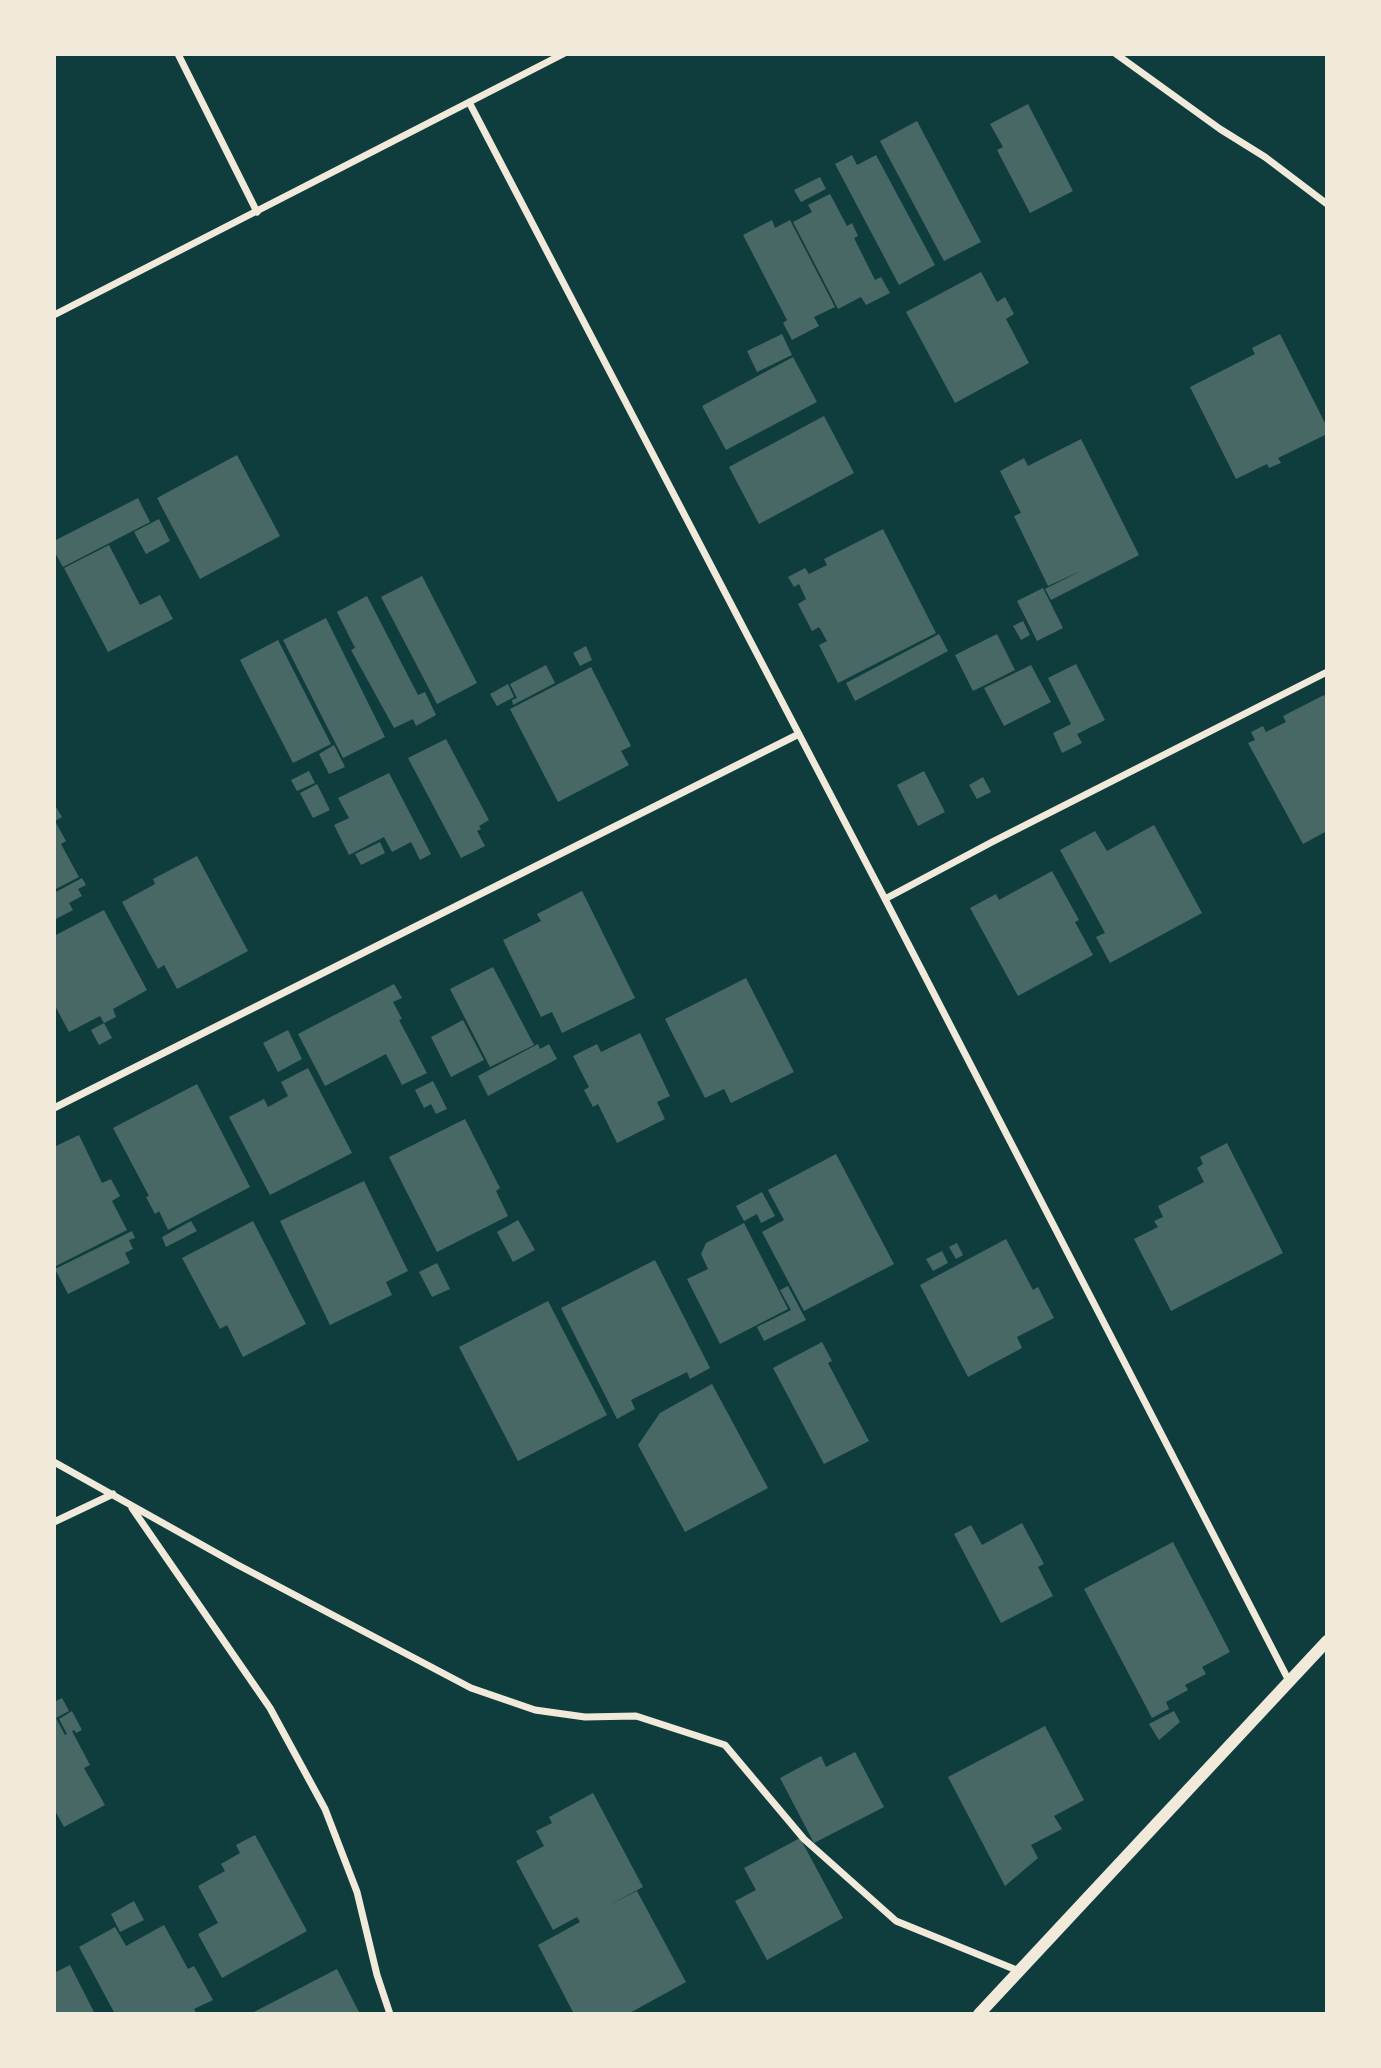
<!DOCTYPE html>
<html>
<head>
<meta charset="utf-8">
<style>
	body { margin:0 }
	#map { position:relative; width:1381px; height:2068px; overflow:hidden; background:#0f3d3e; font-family:Merriweather,serif }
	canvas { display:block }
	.frame { position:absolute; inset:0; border:56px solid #f1e9da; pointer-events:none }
</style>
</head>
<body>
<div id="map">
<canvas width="1381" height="2068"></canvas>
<div class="frame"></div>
</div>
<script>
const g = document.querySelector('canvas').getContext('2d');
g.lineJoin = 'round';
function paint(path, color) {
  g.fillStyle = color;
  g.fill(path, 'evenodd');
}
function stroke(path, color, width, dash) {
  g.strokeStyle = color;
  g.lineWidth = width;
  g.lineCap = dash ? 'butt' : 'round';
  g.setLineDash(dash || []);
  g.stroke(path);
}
const building = new Path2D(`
	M1028,104L1073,191L1030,213L997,150L1003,147L990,124Z
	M917,121L981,242L944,261L880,141Z
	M852,155L857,165L876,155L935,265L899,285L835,164Z
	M820,177L826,189L801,202L794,190Z
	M830,194L847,226L852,223L858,236L854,238L875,280L881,277L890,293L866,305L861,297L838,309L793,222L812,212L808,205Z
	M772,220L775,228L790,220L835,307L814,317L819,326L792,340L783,323L787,320L743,235Z
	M981,272L997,302L1005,297L1014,314L1006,319L1029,363L955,403L906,312Z
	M782,334L792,355L757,372L747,351Z
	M1280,334L1327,427V434L1278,458L1281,463L1269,468L1267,464L1236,479L1190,387L1255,354L1252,348Z
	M793,357L817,402L726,450L702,406Z
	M824,416L854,473L759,524L729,467Z
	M1081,439L1139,555L1051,600L1045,589L1083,570L1048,586L1014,516L1021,513L1000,471L1024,458L1028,466Z
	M237,455L280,536L200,579L157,498Z
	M138,498L150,522L63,567L54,551V541Z
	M159,519L170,541L146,554L134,532Z
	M883,529L936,633L838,683L819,645L827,641L819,627L812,631L798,604L806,599L799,584L794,587L788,577L805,568L809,574L827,565L824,559Z
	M109,545L140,605L160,595L173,619L108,652L64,568Z
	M422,576L477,683L437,704L381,597Z
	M1043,588L1063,628L1037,641L1017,601Z
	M367,596L418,695L425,692L436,715L416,726L413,719L394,728L351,650L355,648L337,612Z
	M326,618L385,737L343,758L283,640Z
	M1023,621L1030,635L1021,640L1013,626Z
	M939,634L948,651L855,701L846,683Z
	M997,634L1015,670L973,691L955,655Z
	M278,640L331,744L293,763L240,660Z
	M586,646L592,660L580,666L573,653Z
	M1076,664L1105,720L1077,734L1082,743L1062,753L1053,733L1071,724L1048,678Z
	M546,665L555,683L513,705L512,700L517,698L510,684Z
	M1031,665L1051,702L1004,726L984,688Z
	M591,667L631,746L621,751L629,765L558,802L510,709Z
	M508,684L514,697L497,706L490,694Z
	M1324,695L1327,701V831L1303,844L1248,743L1255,740L1251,732L1263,726L1266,732L1286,722L1283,716Z
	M446,739L489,820L479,826L481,829L477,831L485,846L461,858L408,758Z
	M334,745L345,767L329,774L319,754Z
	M309,771L315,783L297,791L291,780Z
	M924,771L945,812L918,826L897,785Z
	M389,773L431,854L420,860L411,842L392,852L384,837L349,855L334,825L349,818L338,798Z
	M983,777L991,792L977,799L969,785Z
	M317,784L330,810L313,818L300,793Z
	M54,804L62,817L55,821L66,841L61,844L79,877L54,890Z
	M1154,825L1202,913L1110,963L1096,937L1105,933L1060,850L1095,831L1107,851Z
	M380,842L385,853L361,865L355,854Z
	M197,856L248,951L177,989L164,965L158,969L122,902L155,884L153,879Z
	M1052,871L1079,920L1075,922L1093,955L1018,996L970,908L996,894L999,900Z
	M82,878L86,885L78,889L82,896L69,903L73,910L54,920V893Z
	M582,891L635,998L562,1033L552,1012L541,1017L503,940L541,921L537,914Z
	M104,910L147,990L113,1009L116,1017L104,1023L100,1016L69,1032L54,1004V936Z
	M493,967L534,1045L490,1067L450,989Z
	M746,978L794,1072L731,1103L724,1089L705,1098L665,1019Z
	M394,984L402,998L393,1002L402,1019L399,1020L427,1073L402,1085L386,1054L325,1086L298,1034Z
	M463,1020L484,1060L451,1077L431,1037Z
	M104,1023L112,1038L99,1045L91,1030Z
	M288,1030L302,1059L278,1072L263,1043Z
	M640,1033L670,1096L657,1102L665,1119L617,1143L598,1104L593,1107L584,1090L589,1087L573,1056L597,1044L601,1052Z
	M538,1044L540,1049L549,1044L557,1059L488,1096L478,1076Z
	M308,1068L352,1153L270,1195L229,1117L264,1099L268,1107L288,1096L281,1082Z
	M433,1081L447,1109L436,1114L431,1104L424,1108L415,1090Z
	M197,1084L250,1187L168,1230L159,1211L155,1214L146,1197L149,1196L113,1128Z
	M465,1119L500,1188L496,1191L508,1216L437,1252L389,1157Z
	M79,1135L102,1183L111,1179L120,1196L112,1201L127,1230L54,1267V1147Z
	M1227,1143L1283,1253L1171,1311L1134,1239L1158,1227L1154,1221L1163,1217L1158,1206L1204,1182L1197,1168L1203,1164L1200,1157Z
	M836,1154L894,1264L804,1311L762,1232L784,1220L768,1190Z
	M364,1181L408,1271L386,1282L392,1295L330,1325L280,1221Z
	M762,1192L775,1216L761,1223L757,1214L744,1221L736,1206Z
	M518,1220L535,1250L513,1262L497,1232Z
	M191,1221L197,1231L166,1247L162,1237Z
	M253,1221L306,1324L243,1357L227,1325L220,1329L182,1258Z
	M744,1223L788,1309L720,1344L687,1279L708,1269L701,1254L706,1243Z
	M132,1231L135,1238L129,1240L133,1249L125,1253L130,1263L68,1294L55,1269Z
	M1006,1239L1033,1290L1038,1287L1054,1318L1017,1337L1022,1348L968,1377L920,1285Z
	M957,1243L963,1255L956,1259L949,1247Z
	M942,1251L948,1263L933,1271L926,1259Z
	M655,1260L710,1368L690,1379L687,1372L631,1400L635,1409L617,1419L561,1308Z
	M437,1263L450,1289L432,1297L419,1272Z
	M788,1286L806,1320L764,1341L757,1327L791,1310L780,1290Z
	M548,1301L607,1415L518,1461L459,1347Z
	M822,1342L832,1361L828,1363L869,1441L824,1464L773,1368Z
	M712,1384L768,1488L685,1532L638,1445L660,1413Z
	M1022,1523L1044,1564L1038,1567L1053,1596L1001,1623L954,1534L971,1525L982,1545Z
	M1173,1542L1230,1652L1202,1667L1206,1674L1185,1685L1188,1690L1166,1702L1169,1709L1152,1718L1084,1589Z
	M62,1698L69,1711L56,1718L65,1735L67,1734L59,1719L72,1711L82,1730L76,1733L74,1730L72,1731L90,1765L84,1768L105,1805L64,1827L54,1809V1702Z
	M1174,1711L1180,1722L1159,1740L1149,1724Z
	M1045,1726L1084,1800L1054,1816L1062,1829L1031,1845L1038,1858L1005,1886L948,1777Z
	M855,1752L884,1807L814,1843L780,1778L821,1756L826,1767Z
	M593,1793L643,1887L606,1907L637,1891L686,1982L628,2014H574L538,1945L580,1922L577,1917L553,1930L516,1861L544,1846L536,1831L552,1823L549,1817Z
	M255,1835L307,1931L222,1978L198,1934L218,1923L198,1886L225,1871L221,1864L240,1853L236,1845Z
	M800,1838L843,1918L767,1960L735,1901L756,1890L744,1868Z
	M134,1901L144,1920L120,1932L111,1914Z
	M164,1925L188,1969L194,1966L213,2000L194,2009L197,2014H115L79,1947L115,1927L126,1946Z
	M70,1965L95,2014H54V1973Z
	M337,1969L360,2014H250Z`);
const minor = new Path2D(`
	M178,54L257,212
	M1116,54L1220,129L1265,157L1327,204
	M469,102L885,899L1289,1681
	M54,315L563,54
	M885,899L992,842L1327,672
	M54,1108L799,734
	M54,1462L236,1564L471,1688L535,1710L585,1717L636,1716L725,1745L804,1839L896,1921L1019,1971
	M132,1508L270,1708L325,1809L357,1892L377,1975L390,2014
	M54,1522L113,1494`);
const tertiary = new Path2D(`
	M979,2014L1327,1641`);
paint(building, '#486865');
stroke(minor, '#f1e9da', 7);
stroke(tertiary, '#f1e9da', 12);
</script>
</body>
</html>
